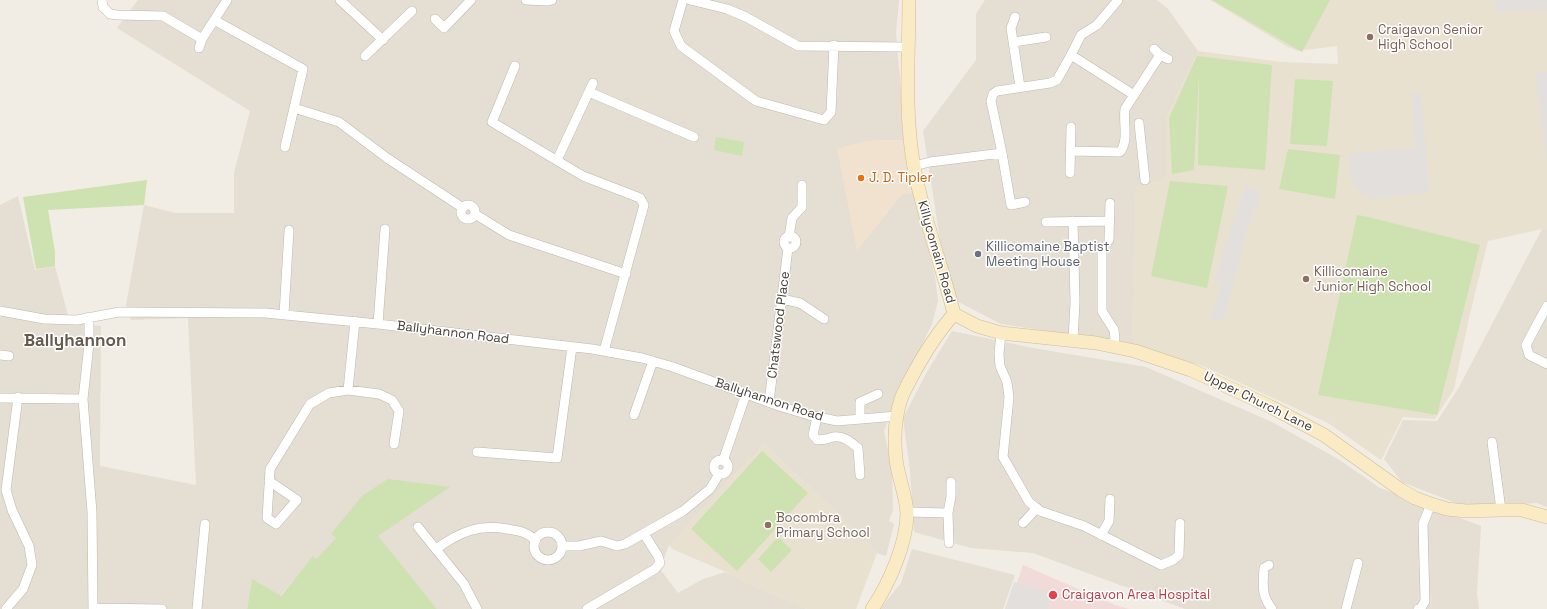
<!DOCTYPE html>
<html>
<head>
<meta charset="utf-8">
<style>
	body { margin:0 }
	canvas { display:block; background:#f1ece4 }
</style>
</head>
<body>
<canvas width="1547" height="609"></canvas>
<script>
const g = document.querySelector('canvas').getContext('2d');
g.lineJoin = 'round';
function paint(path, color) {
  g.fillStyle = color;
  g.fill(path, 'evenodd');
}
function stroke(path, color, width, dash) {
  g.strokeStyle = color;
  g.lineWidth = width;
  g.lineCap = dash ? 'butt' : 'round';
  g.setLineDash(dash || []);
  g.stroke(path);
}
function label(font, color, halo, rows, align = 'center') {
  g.font = font + ' "Space Grotesk",sans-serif';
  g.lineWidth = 3;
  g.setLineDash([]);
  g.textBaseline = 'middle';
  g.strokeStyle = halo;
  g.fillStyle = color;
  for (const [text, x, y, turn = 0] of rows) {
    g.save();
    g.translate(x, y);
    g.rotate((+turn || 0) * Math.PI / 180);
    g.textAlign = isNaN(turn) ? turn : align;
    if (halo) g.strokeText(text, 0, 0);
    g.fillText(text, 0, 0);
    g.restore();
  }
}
const residential = new Path2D(`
	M138,0H899L896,33L905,140L866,141L857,250L902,194L913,193L935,276L938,301L932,324L897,397L884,431L892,468L893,510L889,521L894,524L886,556L877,553L829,505L764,444L669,545L660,569L678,593L703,579L726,572L752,585L807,609H437L377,536L449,487L331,534L336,538L316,559L313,557L280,596L252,580L247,609H0V205L18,196L35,270L55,266L70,323L101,326L100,466L196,485L188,318L131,320L126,305L144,205L175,213H234V173L250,111L117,28Z
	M985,0H1157L1168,9L1198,51L1166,118V179L1136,187L1133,344L1001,324L949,297L923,131L976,60V14Z
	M1542,229H1547V507L1537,503L1466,507L1402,482L1384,459L1403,420L1437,421L1458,389Z
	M952,331L1033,348L1146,367L1272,422L1338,459L1380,488L1481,526L1477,593L1479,609H1185L1033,553L971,548L914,532L910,470L903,418L927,372Z
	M912,549L1015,575L1003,609H880L901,583Z`);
const commercial = new Path2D(`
	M905,140L913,193L902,194L857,251L837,149L866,141Z`);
const education = new Path2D(`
	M1210,0H1547V229H1542L1488,241L1469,318L1454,389L1435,419L1403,417L1381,460L1328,423L1205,367L1133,344L1136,187L1166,178V118L1198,51L1282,62L1338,64L1337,46L1298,51L1288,47Z
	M764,444L829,505L877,553L856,609H807L752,585L726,572L672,549L669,545L726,481Z`);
const medical = new Path2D(`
	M1023,565L1115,605L1129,609H1008Z`);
const green = new Path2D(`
	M1212,0H1330L1302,52Z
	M1197,56L1272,65L1265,170L1198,165L1199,73L1194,170L1172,174L1169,118Z
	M1295,79L1333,81L1327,146L1290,144Z
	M716,137L744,142L742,156L714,150Z
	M1288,149L1340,155L1335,199L1279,189Z
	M147,180L144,205L48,210L55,252V266L36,269L23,197Z
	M1170,181L1228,186L1207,288L1151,276Z
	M1357,215L1364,216L1480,245L1437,415L1318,395Z
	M762,451L808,493L737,571L691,529Z
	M388,479L450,487L378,536L437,609H247L252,579L281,596L313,556L316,559L336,538L331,534L362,496Z
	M778,537L792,550L771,572L758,559Z`);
const parking = new Path2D(`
	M1495,0H1547V10L1496,12Z
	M1547,72V162L1535,73Z
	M1421,93L1430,193L1371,199L1363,194L1352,183L1349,154L1416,148L1411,94Z
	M1245,186L1259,191L1260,197L1245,235L1238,268L1224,319L1210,320L1221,283L1214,280Z
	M1014,582L1053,593L1048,609H1005Z`);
const street = new Path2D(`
	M102,0L103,7L110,14L117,15L163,16L202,39
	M340,0L383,40
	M526,0L548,1L552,0
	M683,0L674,31L681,46L756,101L824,120L831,112L834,45
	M690,0L727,9L746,17L798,46L909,47
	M1015,17L1011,28L1020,87
	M435,19L444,28L471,0
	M214,20L303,69L294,108
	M1014,42L1046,37
	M199,48L202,39L227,0
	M1154,49L1160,55L1168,59
	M1071,55L1081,35L1097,25L1118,0
	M365,56L412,11
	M515,66L492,122L583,176L640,198L644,205L604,351
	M589,92L694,137
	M1139,123L1145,180
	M285,147L294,108L339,122L387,158L463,208
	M1071,151L1120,152C1129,141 1123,123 1125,109L1160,55
	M557,160L593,83
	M914,166L930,162L1002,153
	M1070,173L1071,127
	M1025,202L1011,205L1002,153L991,101L993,94L997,91L1050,83L1057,80L1071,55L1134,95
	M461 212a7 7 0 1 1 14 0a7 7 0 1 1-14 0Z
	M475,214L509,235L626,274
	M1073,221L1075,302L1073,340
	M1046,222L1109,221
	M784 242a6 6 0 1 1 12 0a6 6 0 1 1-12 0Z
	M789,237L792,218L802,207V185
	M1109,240L1110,203
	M1102,251V311L1114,330L1115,339L1112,346
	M782,299L800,303L824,319
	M1547,306L1526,345L1529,355L1547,364
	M0,311L44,319L77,320L119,312L265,313L378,324L592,349L642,358L673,367L779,406L809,415L837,421L897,416
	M284,314L289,230
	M89,317V344L83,399L92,512L93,609
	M378,324L385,229
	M1001,333L999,354L1000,366L1007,382L1009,397L1003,457L1029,502L1040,511L1084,526L1161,565L1173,560L1179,555L1180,523
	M0,355L9,356
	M348,390L355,321
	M0,398L83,399
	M769,402L788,248
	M634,415L653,361
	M817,417L813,435L817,440C823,440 827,439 833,437C843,435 851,442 858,448L860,475
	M860,419V402L878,394
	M1492,442L1501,510
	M477,452L557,458L572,347
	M714 467a7 7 0 1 1 14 0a7 7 0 1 1-14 0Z
	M723,461L746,394
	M269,481L297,500L276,524L267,518L270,469L310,404L329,393L348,390L379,394L392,400L399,411L394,444
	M907,512L948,513
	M1023,523L1037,508
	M418,527L464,584L477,609
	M534 546a14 14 0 1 1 28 0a14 14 0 1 1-28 0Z
	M1101,535L1109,521L1110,499
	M949,543L948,513L951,496V482
	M563,546H579L601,541L617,546L625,544L683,511L710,489L719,474
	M436,549C460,532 478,524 507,529C520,531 526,532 536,540
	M1269,565L1264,568C1263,585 1261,595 1272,609
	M93,608L162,609
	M6,609L23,589L32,565L29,546L12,510L6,490L18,397
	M197,609L205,524
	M587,609L655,569L660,563L658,556L644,534
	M1346,609L1358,563
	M1418,609L1421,608L1425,601L1423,524L1431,504`);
const secondary = new Path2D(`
	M909,0C909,55 904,113 914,167C923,217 942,265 954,314
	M954,314L977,326L1001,333L1096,343L1135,351L1191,370L1269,406L1324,435L1401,490L1415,498L1431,504L1447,509L1466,511L1501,510H1522L1547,517
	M872,609C889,584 907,543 907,513C906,495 898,477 896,459C894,440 895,417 901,399C903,393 906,388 909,382C921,359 936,334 954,314`);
const markers = [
	[1370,37,4,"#8d6e63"],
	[861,178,4,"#e8710a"],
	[978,254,4,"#6b7280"],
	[1306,279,4,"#8d6e63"],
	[768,525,4,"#8d6e63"],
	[1053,595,5,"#e0444e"]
];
const educationNames = [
	["Craigavon Senior",1378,30],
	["High School",1378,45],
	["Killicomaine",1314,272],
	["Junior High School",1314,287],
	["Bocombra",776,518],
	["Primary School",776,533]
];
const foodNames = [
	["J. D. Tipler",869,178]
];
const worshipNames = [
	["Killicomaine Baptist",986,247],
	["Meeting House",986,262]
];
const streetNames = [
	["Killycomain Road",936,252,74],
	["Chatswood Place",779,325,-83],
	["Ballyhannon Road",453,333,7],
	["Ballyhannon Road",769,400,18],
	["Upper Church Lane",1258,402,26]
];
const healthNames = [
	["Craigavon Area Hospital",1062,595]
];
const districtNames = [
	["Ballyhannon",75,341]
];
paint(residential, '#e4ded3');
paint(commercial, '#f1e2d0');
paint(education, '#e9e1cf');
paint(medical, '#f1dbd8');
paint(green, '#cde2b0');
paint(parking, '#e2dfdc');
stroke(street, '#beb7ab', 10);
stroke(secondary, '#cdbd97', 14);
stroke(street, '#fff', 9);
stroke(secondary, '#faebc5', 13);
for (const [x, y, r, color] of markers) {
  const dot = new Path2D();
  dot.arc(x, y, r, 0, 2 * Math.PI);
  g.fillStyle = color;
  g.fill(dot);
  stroke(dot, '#fff', 1.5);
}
label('13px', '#785e54', '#fff', educationNames, 'left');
label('13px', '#c56008', '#fff', foodNames, 'left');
label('13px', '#5b616d', '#fff', worshipNames, 'left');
label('13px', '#423c35', '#fff', streetNames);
label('13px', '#be3a42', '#fff', healthNames, 'left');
label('bold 17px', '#645a4d', '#fff', districtNames);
</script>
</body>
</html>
